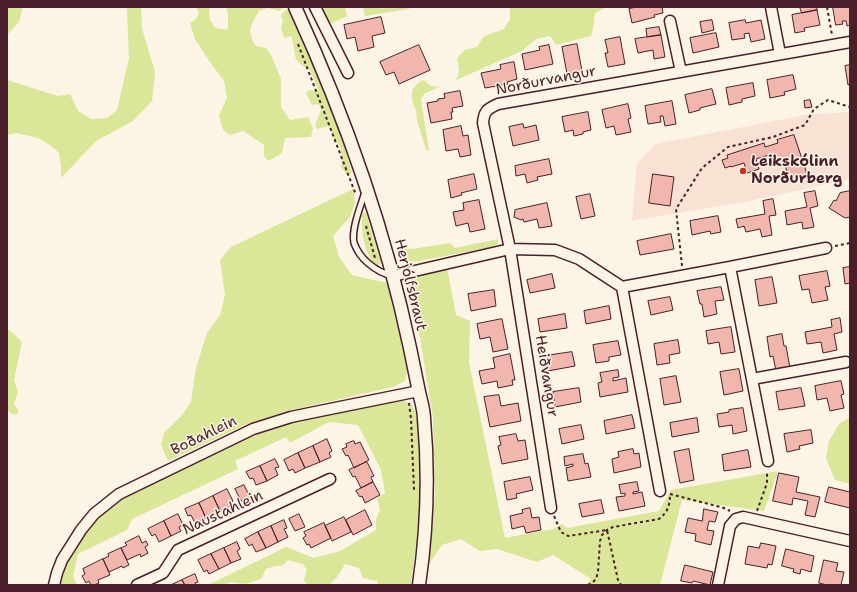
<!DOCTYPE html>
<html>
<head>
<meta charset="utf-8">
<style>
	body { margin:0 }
	#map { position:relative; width:857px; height:592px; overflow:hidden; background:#fcf5e5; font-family:"Shantell Sans",sans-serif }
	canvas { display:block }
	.frame { position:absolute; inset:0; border:8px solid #4a1f2b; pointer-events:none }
</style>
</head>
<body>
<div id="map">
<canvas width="857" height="592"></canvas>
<div class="frame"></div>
</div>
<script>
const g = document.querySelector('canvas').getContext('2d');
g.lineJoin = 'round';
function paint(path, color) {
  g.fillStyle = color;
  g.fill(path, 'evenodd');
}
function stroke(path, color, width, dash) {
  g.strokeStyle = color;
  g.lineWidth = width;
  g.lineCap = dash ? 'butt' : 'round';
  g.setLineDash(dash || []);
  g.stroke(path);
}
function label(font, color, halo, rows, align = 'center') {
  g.font = font + ' "Shantell Sans",sans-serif';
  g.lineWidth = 3;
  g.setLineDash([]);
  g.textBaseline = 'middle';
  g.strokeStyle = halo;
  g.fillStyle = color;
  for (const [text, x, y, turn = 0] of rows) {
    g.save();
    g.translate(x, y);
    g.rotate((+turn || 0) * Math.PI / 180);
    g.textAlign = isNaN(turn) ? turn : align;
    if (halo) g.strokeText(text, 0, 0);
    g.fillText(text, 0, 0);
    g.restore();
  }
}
const built = new Path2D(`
	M847,112L850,113V179L749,201L632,221L637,163L656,144L805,115Z`);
const green = new Path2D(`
	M7,7H23L19,22L9,33L7,34Z
	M127,7H141L142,29L155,72L152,101L133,121L96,141L61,178V167L59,153L50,145L38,138L17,133L7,135V80L58,96L70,94L78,111L91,119L107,118L117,110L129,58Z
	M196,7H209L210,20L215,28L228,30V15L226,7H285L279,11L268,8L259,11C251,25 246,31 256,46L266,48L271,55L281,79V107L290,120L308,117L313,128L311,137L285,138L282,153L268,161L264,156V145L243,131L230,135L223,130L219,115L227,98L224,81L210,62L195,39L190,23L196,19L199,13Z
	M322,7H345L347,16L330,24Z
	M363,7H378L381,9L390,7H410L409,9L365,16Z
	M510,7H607L595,13L594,24L591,36L556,45L550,36L536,39L522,51L454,81L458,76L459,70L457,58L465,50L477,47L484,36L504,29L510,19Z
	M290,8L308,49L340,133L352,173L347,175L341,167L342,156L340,146L333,137L332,130L328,126L317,129L315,125L321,110L319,104L312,105L306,93L309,90L315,91L318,89L315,83L310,70L303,66L296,60L292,38L291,36L285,38L283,35L281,27L283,21L281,15L285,10Z
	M422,80C427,82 424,80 427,83C431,87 436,87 441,86L424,94L421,99L429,151L426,150L417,120L416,110L413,104L412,98V90L419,82Z
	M353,189L355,203L350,217L333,236L339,257L352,275L387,283L408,370L405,381L393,387L291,410L247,424L168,461L161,445L164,433L183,414L191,402L196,368L207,333L220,315L225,295L220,260L231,247Z
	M365,212L367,216L381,263L378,265L376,266C364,254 361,230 362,214Z
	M498,239V244L492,247L414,262L402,260L398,255L403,248L412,249L450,243L455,248Z
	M447,268L456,315L470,321L469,362L505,538L553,529L562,524L567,528L659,511L671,490L778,471L764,511L682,500L660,585H586L591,579L553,555L537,562L497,549L480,551L461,539L442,545L429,564L435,491L433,418L420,338L408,293V284L413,276Z
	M7,329L13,333L22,342L14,380L18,392L14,403L19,412L14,415L7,411Z
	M397,400C404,401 411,402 414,409C417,414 417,424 418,430C426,481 417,534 411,585H377L378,581L363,578L359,568L345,564L338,576L329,585H307L304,580L307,570L303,564L288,560L282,566H275L266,569L261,579L246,584L231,582L223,585H208L286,547L314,558L340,551L376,530V520L380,510L377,498L385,493L381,470L358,425L329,422L290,443L286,437L235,461L238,469L132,519L127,530L78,554L73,576L77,585H59L63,568L74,547L85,531L101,513L124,496L197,462L251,437L297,421Z
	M850,417V484L835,480L826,458L829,441L839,424Z`);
const building = new Path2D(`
	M637,7H662L663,13L654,15L655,17L632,23L629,9Z
	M800,7H817V10L802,13Z
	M833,7H850V25L847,26L846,21H842L843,24L836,25Z
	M817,10L820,25L804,28L805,31L795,33L792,15Z
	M381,17L385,33L372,36L374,47L358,51L355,37L347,39L344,25Z
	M712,20L714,30L702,33L700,22Z
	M745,20L746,23L761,20L765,39L751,42L749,33L744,34L745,38L732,40L729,23Z
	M659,27L661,35L647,37L646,29Z
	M716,33L719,47L693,53L690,38Z
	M661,35L665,57L654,59L653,50L638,53L635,39Z
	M620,37L625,64L608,67L605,53H608L605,40Z
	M577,44L582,71L567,74L562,47Z
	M419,45L430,70L399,84L394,72L386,75L380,62Z
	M549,45L553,64L525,70L522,54L540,50L539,47Z
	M514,62L517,79L507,82L508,84L485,88L481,73L501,69L500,65Z
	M850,65V84L848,85L845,66Z
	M793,75L796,89L784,92L785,95L770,98L767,80Z
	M753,83L755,96L742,99V102L729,105L726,88Z
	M712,89L716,104L700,108V110L689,113L685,95Z
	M460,91L463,106L452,108L453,112H451L452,119L431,123L427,103L438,101V99L445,98L444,94Z
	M810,100L812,107L805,108L804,101Z
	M672,101L676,124L665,126L663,116H660L661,122L648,124L645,106Z
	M628,104L631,118L628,119L631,132L616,135L614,126L606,128L602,110Z
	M588,112L591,130L583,132V134L574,136L573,130L565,132L562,117Z
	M523,124L524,128L536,125L539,140L513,146L509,127Z
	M461,126L463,136L468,135L471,155L460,157L458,149L446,151L443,130Z
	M794,135L808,177L792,183L789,175H788L783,159L771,163L769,155L756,159L759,169L747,173L744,163L731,167V166L725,168L722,160L728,158L727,155L764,143L765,147L778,143L777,140Z
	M549,159L552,174L537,177L538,180L527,183L525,174L516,176L515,166Z
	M474,174L477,189L461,193L462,195L451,198L448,180Z
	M653,174L674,177L670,206L649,203Z
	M815,191L818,206L810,208L814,227L803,229L802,222L787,225L785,211L807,207L804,193Z
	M850,191V217L845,218L829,208L834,200L836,201L840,193Z
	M590,194L595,216L581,219L576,197Z
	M773,199L776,215L769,216L772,235L762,237L760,229L746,232L744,226L738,228L736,219L765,214L763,201Z
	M479,200L485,229L470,232L468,223L456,226L453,212L464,210L463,203Z
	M547,203L552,226L539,228L537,219L524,222L523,219L521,220L514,217L515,210Z
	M718,216L721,232L711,234L710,231L692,235L690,221Z
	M671,234L674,249L640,255L637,241Z
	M850,267V283L845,284L843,268Z
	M827,271L830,286L825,287L828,300L812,303L809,289L802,290L799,276Z
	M552,274L555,288L530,293L527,280Z
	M772,277L777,303L759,306L755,280Z
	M721,287L724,300L715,301L717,314L704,317L702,304H700L697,291Z
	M494,290L496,306L471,311L468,294Z
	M670,297L673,310L651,315L648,301Z
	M609,306L611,319L586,324L584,311Z
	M565,314L567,328L540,332L538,319Z
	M840,318L842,332L834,334L837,350L823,353L821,342L807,344L805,332L832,327L831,320Z
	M502,319L508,349L493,352L490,337L480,339L477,324Z
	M731,327L735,352L721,354L719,342L708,344L706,331Z
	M782,334L784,346H786L790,368L776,371L773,356L770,357L767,337Z
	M678,340L680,353L669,355L670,363L657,365L654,344Z
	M618,341L621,355L609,357V361L596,363L593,345Z
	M572,352L575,366L548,371L545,356Z
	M510,354L515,380H512L513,385L498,388L497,381L482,384L479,371L495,368L493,358Z
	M739,369L743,391L724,395L720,372Z
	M618,370L619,377L613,378V381L626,378L628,392L600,397L598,383L602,382L600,373Z
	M676,376L681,402L664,405L660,379Z
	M841,381L844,394L841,395L844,408L830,411L827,398L817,400L815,386Z
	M579,388L581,402L555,407L553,392Z
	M801,388L805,406L779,410L776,392Z
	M499,395L501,406L518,403L521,421L490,427L484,397Z
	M743,408L747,431L733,434L732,425L719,427L717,414L729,412V410Z
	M632,415L635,428L606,434L604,421Z
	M697,418L699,432L672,437L670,423Z
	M581,425L584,439L562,444L559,429Z
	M811,430L813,443L799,446L800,449L787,452L784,434Z
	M516,434L518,441L525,440L528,459L502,464L498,446L501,445L499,437Z
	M327,439L332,451L329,453L331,457L320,462L313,446Z
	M354,441L355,444L360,442L369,460L354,468L348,455L346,456L342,449L347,447L346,444Z
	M313,446L320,462L305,468L298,453Z
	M633,449L634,454L639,453L641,467L614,473L612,459L619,457L618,452Z
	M689,449L694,480L680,483L674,452Z
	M748,450L751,467L724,471L722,455Z
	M298,453L305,468L295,473L293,469L289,471L284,460Z
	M583,454L585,464L588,463L591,477L568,481L566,468L573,466V464L565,466L564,457Z
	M275,459L279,467L275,468L278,475L267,481L260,466Z
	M367,462L374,476L371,477L373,482L361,488L355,476L353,477L349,470Z
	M260,466L267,481L256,485L253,478L250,479L246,472Z
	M779,473L799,477L796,492L820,497L815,517L805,515L808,501L793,498L792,505L773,501Z
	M530,477L533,490L516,494L517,498L507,500L504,482Z
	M373,482L380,495L365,503L362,496L360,497L356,491Z
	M637,482L639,491L633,492V494L642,492L645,506L619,511L616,497L625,496V493L621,494L619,485Z
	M244,485L250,497L241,501L235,489Z
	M829,487L850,492V508L825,502Z
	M227,489L233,501L229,503L231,506L220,511L213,496Z
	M213,496L220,511L206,518L199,503Z
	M601,500L604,513L582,517L579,504Z
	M199,503L206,518L195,523L191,515L188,516L185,509Z
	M530,508L532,518L539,517L541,530L526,533L524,526L512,529L510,516L523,513L522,510Z
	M704,509L718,512L715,522L709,521L707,530L714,531L711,545L695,541L696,534L685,532L688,518L702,521Z
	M365,510L372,525L353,535L346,520Z
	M178,514L183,525L179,527L181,531L171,536L164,521Z
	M299,514L305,527L295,531L289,519Z
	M344,517L351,532L332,541L325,526Z
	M284,520L287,528L284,529L288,537L278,542L271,526Z
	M164,521L171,536L159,542L155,534L152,536L148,529Z
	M324,523L331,538L311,548L309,544L307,545L303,538L306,536L304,532Z
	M271,526L278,542L266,548L258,532Z
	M258,532L266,548L256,552L252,544L249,546L245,539Z
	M139,536L142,543L146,541L148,545L145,547L148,553L141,557L140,554L127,560L121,548L127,545L125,543Z
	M237,542L240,549L237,551L241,559L231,563L224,548Z
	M761,543L776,546L772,565L768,564L767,568L745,564L748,546L759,548Z
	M121,548L129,565L123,568L122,566L109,572L103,559L109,556L108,554Z
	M224,548L231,563L219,569L211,554Z
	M786,549L814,556L811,572L801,569L800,574L793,572L794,569L782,566Z
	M211,554L219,569L209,574L207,570L204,572L198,560Z
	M103,559L110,575L98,580L99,583L94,585H91L89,581L86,583L82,576L85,574L83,569Z
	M824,560L838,563L836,571L844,572L841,585H827L819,583Z
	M685,565L713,572L710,585L693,581L692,583L681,581Z
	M195,574L198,582L195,583L196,585H185L182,580Z
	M182,580L185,585H171Z`);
const path = new Path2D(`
	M827,7L832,35
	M298,44L356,195
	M366,226L375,258
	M835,246L850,243
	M682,266L676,209L702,168L728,147L773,137L805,125L814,109L828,100L850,107
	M409,403L411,419L414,490
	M670,494L724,508L730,511
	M757,511L767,483V471
	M554,516L561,532L568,536L607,530L618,580L621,585
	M557,585H562
	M588,585L592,583L596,579L598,572L600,541L602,535L607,530L613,527L659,519C668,512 670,505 670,494`);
const service = new Path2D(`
	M365,192C361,205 351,229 354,243C357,251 362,258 368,263C376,270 383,274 393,276`);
const minor = new Path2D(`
	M315,7L348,73
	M771,7L780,54
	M670,21L681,72
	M730,267L826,248
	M393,276L510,249L555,250L579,259L622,287L730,267L768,461
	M622,287L660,491
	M752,379L846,362
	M551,508L510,249L483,123C484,111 487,109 498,104L850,42
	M54,585L57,573L62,560L81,530L94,514L119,494L253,429L291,417L315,412L419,391
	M137,585L163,573L178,550L330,479
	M718,585L730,526L736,519L743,517L850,541`);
const tertiary = new Path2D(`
	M295,7C345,116 385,230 410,348C413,363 416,377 419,392C421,401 424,410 424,419C429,474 427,530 419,585`);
const markers = [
	[743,171,4,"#c8321e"]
];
const streetNames = [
	["Norðurvangur",546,81,-11],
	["Herjólfsbraut",410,285,76],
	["Heiðvangur",546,376,81],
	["Boðahlein",204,436,-26],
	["Naustahlein",223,513,-25]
];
const poiNames = [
	["Leikskólinn",751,162],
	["Norðurberg",751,179]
];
paint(built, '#f9e2d4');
paint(green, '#dae698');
paint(building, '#f1b6ac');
stroke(building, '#4a1f2b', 1);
stroke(service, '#4a1f2b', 8);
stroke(minor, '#4a1f2b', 13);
stroke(tertiary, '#4a1f2b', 15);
stroke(path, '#4a1f2b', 2, [3, 3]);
stroke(service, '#fcf5e5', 5);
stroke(minor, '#fcf5e5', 10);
stroke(tertiary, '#fcf5e5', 12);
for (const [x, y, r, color] of markers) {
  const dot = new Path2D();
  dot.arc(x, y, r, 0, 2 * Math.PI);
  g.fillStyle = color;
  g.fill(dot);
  stroke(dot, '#fcf5e5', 1.5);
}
label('15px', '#4a1f2b', '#fcf5e5', streetNames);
label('bold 15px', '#4a1f2b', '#fcf5e5', poiNames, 'left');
</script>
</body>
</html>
